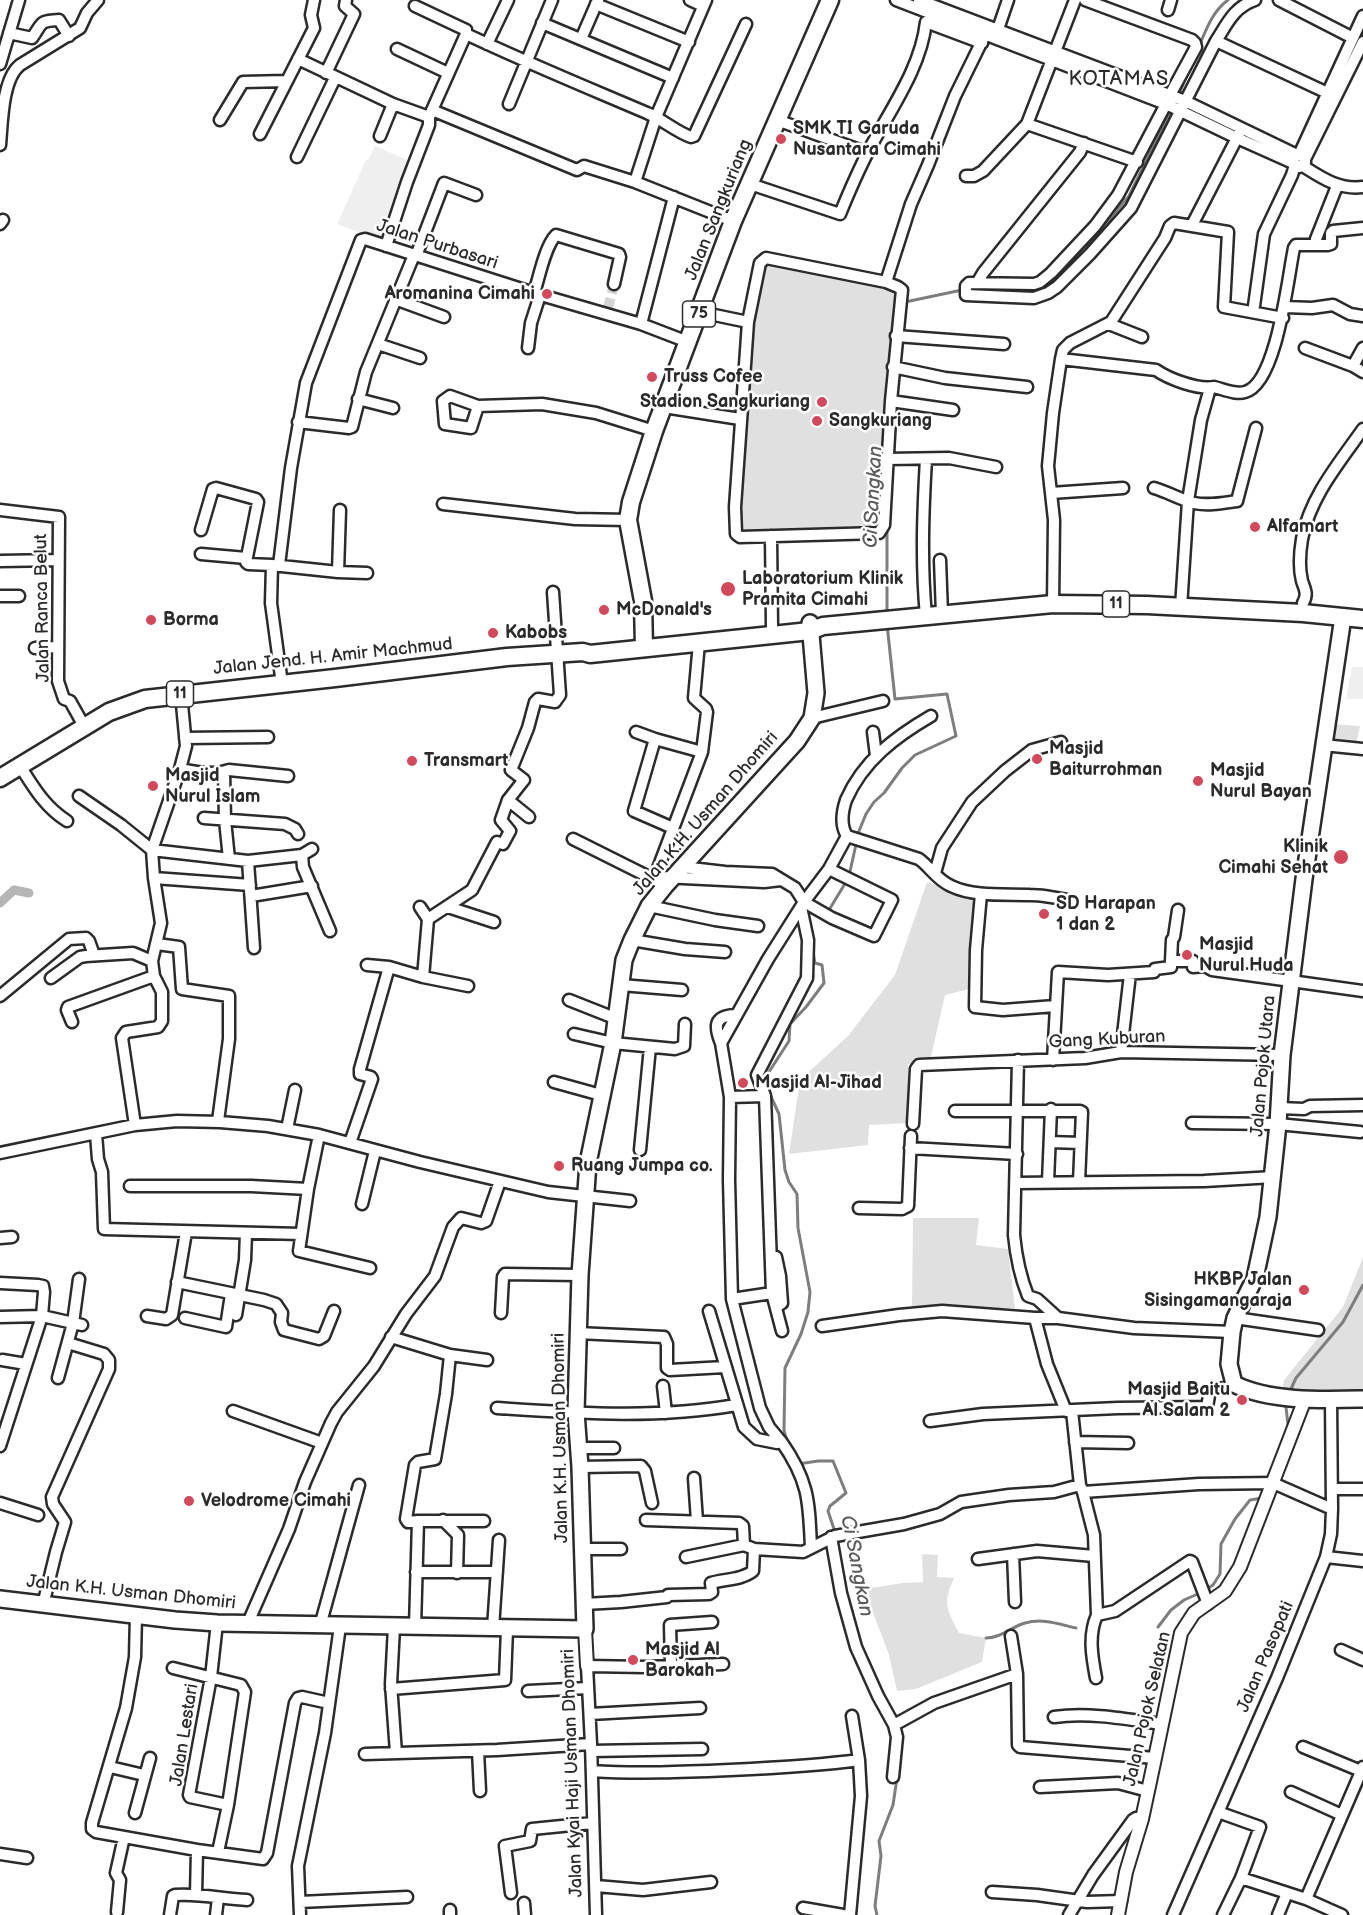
<!DOCTYPE html>
<html>
<head>
<meta charset="utf-8">
<style>
	body { margin:0 }
	canvas { display:block; background:#fff }
</style>
</head>
<body>
<canvas width="1363" height="1915"></canvas>
<script>
const g = document.querySelector('canvas').getContext('2d');
g.lineJoin = 'round';
function paint(path, color) {
  g.fillStyle = color;
  g.fill(path, 'evenodd');
}
function stroke(path, color, width, dash) {
  g.strokeStyle = color;
  g.lineWidth = width;
  g.lineCap = dash ? 'butt' : 'round';
  g.setLineDash(dash || []);
  g.stroke(path);
}
function label(font, color, halo, rows, align = 'center') {
  g.font = font + ' "Balsamiq Sans",sans-serif';
  g.lineWidth = 5;
  g.setLineDash([]);
  g.textBaseline = 'middle';
  g.strokeStyle = halo;
  g.fillStyle = color;
  for (const [text, x, y, turn = 0] of rows) {
    g.save();
    g.translate(x, y);
    g.rotate((+turn || 0) * Math.PI / 180);
    g.textAlign = isNaN(turn) ? turn : align;
    if (halo) g.strokeText(text, 0, 0);
    g.fillText(text, 0, 0);
    g.restore();
  }
}
const built = new Path2D(`
	M375,146L412,162L384,242L337,224L366,160H368Z
	M1352,667H1363V699H1346Z`);
const green = new Path2D(`
	M764,263L896,291L879,527L741,530V510L752,331Z
	M1330,724L1360,726L1356,745L1327,742Z
	M927,882L976,897L969,989L945,995L930,1061L908,1064V1123L869,1125L868,1145L789,1154L800,1080L848,1036L895,975Z
	M913,1218H979L976,1245L1008,1249L1015,1308L912,1307Z
	M1363,1257V1391H1282L1284,1380L1343,1307Z
	M922,1554L938,1555L937,1577L954,1578C942,1604 947,1609 959,1633L986,1638L982,1662L916,1689L897,1691L889,1655L864,1589L903,1583L923,1582Z`);
const stream = new Path2D(`
	M1199,46C1207,28 1212,12 1228,0
	M1179,94L1191,66
	M1034,289L1050,284L1096,235L1129,196L1169,114
	M980,290L1028,289
	M904,305L905,302L962,290
	M887,615V528
	M849,876L859,831L866,814L874,802L884,793L902,768L915,755L956,736L947,694L895,699L887,624
	M829,910L846,882
	M1290,1391L1296,1378L1343,1322L1363,1285
	M787,1442L784,1430L785,1368L801,1334L808,1312L810,1292L798,1228L797,1194L789,1182L785,1170L779,1114L766,1086L765,1078L789,1041L790,1024L806,1007L824,983L822,965L815,963L812,947
	M1280,1449L1288,1425L1286,1407
	M798,1464L818,1461H833L846,1493L830,1506L828,1511L836,1535
	M1205,1590L1213,1585L1220,1574L1221,1544L1235,1519L1250,1500L1262,1498V1496
	M1158,1627L1171,1610L1184,1600L1200,1593
	M986,1638C1001,1638 1011,1627 1025,1623C1043,1618 1058,1624 1076,1628
	M877,1915L875,1906L881,1856L879,1841L893,1805L897,1778`);
const canal = new Path2D(`
	M0,903L14,890L29,893`);
const minorTunnel = new Path2D(`
	M608,308L614,284`);
const minor = new Path2D(`
	M690,0L703,6
	M896,0L1166,104L1237,138L1293,163
	M919,0L1185,101L1297,155
	M1085,0L1192,40L1195,43L1196,47L1170,95
	M1279,0L1353,38
	M596,4L689,42
	M415,6L466,30V34
	M1168,10L1171,0
	M542,23L673,78
	M9,33L32,38C43,23 38,21 59,20L69,36
	M466,34C525,62 586,87 647,113C662,119 676,132 691,137L694,136L746,24
	M996,35L1008,0
	M581,39L598,0
	M1216,41L1334,96
	M487,44L508,0
	M397,49L448,73
	M298,59L393,104L429,117
	M0,64L19,0
	M326,73L354,14L345,6L346,0
	M509,104L552,0
	M1166,104L1118,195L1095,226L1051,273L1040,282L1034,284L969,283L966,286V295L1034,298L1048,293L1057,287L1090,254L1131,208L1216,41C1227,24 1234,7 1255,0
	M432,110L577,170L584,166L635,182L733,221
	M220,120L243,82L286,81
	M777,120L868,153
	M1027,124L1137,162
	M260,134L314,28L311,15L314,0
	M380,136L393,104
	M0,145C2,124 2,79 20,65L80,28L87,13L98,0
	M1299,155L1363,16
	M297,157L335,78
	M1305,159L1302,155H1297L1294,158L1293,163L1299,167L1305,163V159L1363,42
	M1303,166C1322,178 1339,190 1363,187
	M966,176H974L983,171L1027,124L1075,0
	M635,182L656,117L706,0
	M750,184L840,214C849,192 858,171 869,150C890,110 921,68 926,22L982,43
	M0,224L3,220
	M1192,225L1239,134
	M1316,239L1337,186
	M386,246L407,182L429,125V117L466,34
	M416,256L444,183L476,195
	M766,258L886,282L898,287L902,290L891,401L884,525L879,533L740,537L736,534L735,507L748,322L760,263Z
	M886,282L911,204L928,165L955,96L984,37
	M977,283L983,273L1080,152L1084,143
	M534,293C539,278 545,246 556,235L619,254L620,257L614,284
	M395,299L444,317
	M1254,306L1264,234L1292,175L1295,165
	M1285,307L1312,308L1333,305L1350,314L1363,316
	M700,312L748,322
	M641,324L674,197
	M1109,324L1142,337
	M896,336L1004,344
	M378,344L420,358
	M528,348L531,323L540,295
	M1305,348L1353,366L1363,372
	M1061,359L1156,370C1169,379 1198,390 1214,387C1223,389 1236,395 1245,392C1277,384 1288,276 1294,248L1296,245H1328L1331,244V233L1333,231L1363,228
	M1353,366L1363,348
	M893,367L945,378L1027,387
	M358,399L393,408
	M891,401L953,410
	M478,406L471,428L445,424L443,401L450,396L478,406L542,404L596,413L654,431
	M664,407L740,419
	M298,422L349,428L352,427L366,372L414,255
	M887,459L949,458L996,467
	M926,459C923,511 921,563 926,616
	M1154,488C1168,492 1181,500 1194,503C1209,506 1223,503 1237,501L1256,428
	M1051,493L1123,488
	M443,504L575,519L628,520
	M0,510L59,517L58,681L64,699L70,701L84,726
	M201,530L213,489L216,488L256,499L258,502L246,562L248,564L272,565
	M771,536L772,627
	M201,554L246,558
	M940,560L942,614
	M0,561L58,560
	M279,565L291,468L306,383L361,240L365,239L534,293L641,324L688,342
	M338,572L340,510
	M0,596H19
	M1303,603C1308,594 1305,590 1302,581C1299,569 1300,551 1302,539C1310,497 1339,463 1363,429
	M1053,604L1054,520L1048,466L1053,413L1061,359L1063,350L1070,343L1111,322L1165,238L1170,226L1174,223L1228,232L1224,307L1283,318
	M1181,607L1188,501L1201,420L1210,388
	M699,643L694,698L706,709L707,712L702,752L657,871L659,875L663,877L764,882L781,880
	M35,648L58,647
	M282,684L271,603L272,565L338,572L367,573
	M931,716C895,737 863,761 846,800C842,812 840,825 847,836L919,859C930,867 937,880 951,886C974,897 1004,894 1030,895C1044,895 1058,898 1072,901
	M812,718L883,701
	M636,732L655,739
	M873,732L876,756
	M185,738L268,737
	M1323,745L1363,749
	M20,766C34,788 45,807 67,821
	M180,769C196,772 213,776 229,770L288,776
	M224,772L225,820L229,859
	M79,796L121,825L152,850L248,861L302,855L312,849
	M508,800L529,817
	M204,818L285,824L295,829L298,834
	M673,828L634,811L655,739L702,752
	M573,839L665,885
	M302,855L303,867L330,931
	M248,861L254,948
	M682,867L725,872L772,874L795,888L804,902L832,918L874,936L892,900L829,869
	M935,873L942,848L972,802L1005,771L1032,750L1061,742
	M154,878L250,885
	M981,894L976,950L975,1007L1003,1010L1055,1006
	M251,896L312,886
	M649,906L715,920L758,926
	M420,907L428,919L423,977
	M448,907L494,922
	M428,919L472,890L497,842L503,844L510,831L501,820L508,800L523,781L524,780L511,770L528,728L535,702L538,699L555,702L560,695L553,592
	M632,940L685,949L725,952
	M157,944L179,947L182,989L229,996V1039L218,1121
	M1171,961L1172,940L1174,937L1178,910
	M367,965L389,967L423,977L468,986
	M51,978L80,957L86,956L133,953L152,961
	M621,985L682,990
	M0,996L69,939L86,938L89,941L94,955
	M569,1000L617,1019
	M72,1022L67,1010L68,1007L154,976
	M574,1034L613,1043L675,1049L684,1046L685,1024
	M721,1043C714,1026 714,1016 735,1015
	M1121,1052L1130,974
	M1018,1060L1014,1235C1016,1256 1020,1276 1028,1296L1037,1299L1058,1318
	M1053,1060L1058,972L1108,975L1154,972L1155,969L1171,967V961H1193V967L1205,966L1212,970L1363,991
	M554,1082L601,1095
	M730,1097L765,1096
	M1279,1108L1304,1109L1310,1106L1363,1105
	M955,1111H1080L1082,1112L1079,1182
	M1192,1123L1278,1124L1360,1132
	M913,1124L916,1069L919,1065L1085,1058L1121,1052L1282,1055
	M135,1125L122,1038L126,1032L158,1027L162,1021V992L154,976L152,961L161,923L154,878L152,850L180,769L186,746L181,694
	M287,1129L295,1090
	M96,1134L98,1159L102,1172L104,1229L301,1234
	M319,1135L308,1189L299,1251L370,1268
	M1050,1142L1080,1143
	M350,1143L372,1079L371,1077L360,1074V1069L389,967
	M910,1148L1017,1154
	M640,1150L650,1047
	M0,1153L135,1125L177,1121L220,1122L268,1126L319,1135L420,1162L548,1192L630,1201
	M1048,1182L1051,1109
	M1016,1183L1204,1181L1274,1177
	M130,1186H251L308,1189
	M362,1204L375,1151
	M859,1208L902,1209L908,1206L911,1136
	M0,1238L12,1237
	M177,1282L264,1300L276,1304L282,1313L281,1322L284,1330L319,1339L324,1336L334,1311
	M0,1283L38,1285L43,1286L44,1292L42,1316L0,1446
	M732,1299L772,1293
	M776,1307L782,1303L780,1276L776,1257
	M709,1311L744,1427L757,1439L777,1443
	M501,1313L503,1277L505,1274L580,1275
	M236,1315L245,1260L246,1233
	M147,1316L166,1319L172,1315L186,1232
	M0,1317L42,1316L82,1325
	M185,1318L226,1327L231,1294
	M1035,1318H1058L1134,1328L1232,1332
	M1235,1318L1318,1330
	M822,1326L899,1315L942,1311L1035,1318L1047,1364L1066,1411
	M782,1331L772,1293L765,1096L757,1075L807,978L808,940L801,907
	M577,1333L664,1337L667,1344V1368L670,1370L725,1367
	M391,1337L450,1355L487,1360
	M2,1360L26,1364
	M58,1378L73,1323L79,1279
	M663,1386L666,1413
	M497,1408C576,1413 657,1419 736,1405
	M233,1411L322,1443
	M1072,1411L1080,1485L1083,1492L1199,1484L1273,1483L1332,1509
	M930,1421L983,1414L1118,1408L1207,1407L1210,1390L1226,1388L1234,1384
	M779,1439L769,1427L760,1408L732,1299L729,1180L730,1097L721,1043L768,959L804,902L829,869L847,836
	M781,1441C809,1481 809,1501 811,1548
	M1075,1442L1128,1443
	M579,1448H614
	M580,1467L641,1466L645,1471L652,1503
	M694,1478L697,1521
	M1332,1489H1363
	M1083,1492L1094,1535L1097,1615C1088,1635 1092,1657 1096,1678
	M0,1503L38,1515
	M443,1520L458,1535L457,1573
	M646,1520L739,1523L743,1526L744,1545
	M418,1521L408,1522L406,1519L415,1465L418,1462L435,1459L446,1394L450,1355
	M831,1537L841,1593L856,1647L878,1696L894,1725L897,1737L893,1777
	M583,1549H621
	M1013,1554L1015,1602
	M686,1557L744,1545L754,1549L803,1552L835,1536L904,1524L940,1514L961,1502L1009,1495L1054,1492L1080,1485
	M1326,1557L1363,1561
	M978,1559L1037,1551L1094,1556
	M416,1572H497
	M584,1604L621,1602L667,1597L668,1595L709,1594L712,1592L711,1583C724,1579 742,1580 753,1571L754,1549
	M43,1605L56,1552L65,1522L53,1504L52,1497L109,1369V1360L104,1354L68,1343
	M136,1615L135,1657L126,1708L92,1823V1829L96,1832L197,1850L263,1859L267,1853L295,1703L298,1698L302,1697L329,1703
	M1097,1615L1115,1611L1190,1561L1192,1562L1208,1604
	M217,1623L211,1677L189,1795L190,1797L228,1805
	M247,1625L289,1529L305,1482L331,1423L337,1412L374,1366L406,1314L435,1276L453,1227L461,1218L481,1223L486,1221L500,1181
	M320,1626L359,1485
	M394,1627L391,1684L396,1753
	M415,1627L418,1521H484
	M493,1628L499,1540
	M1011,1636L1017,1674L1018,1745L1020,1747L1155,1758
	M1341,1650L1363,1660
	M671,1665L670,1625L712,1622
	M173,1668L241,1685L245,1692L228,1805L218,1852
	M391,1689L505,1680L507,1629
	M528,1691L588,1688
	M590,1714L700,1708
	M1054,1717C1089,1712 1126,1719 1161,1724
	M894,1725L934,1703L1017,1674
	M1303,1747L1361,1771
	M478,1751L480,1791
	M591,1751L702,1749
	M365,1754L497,1750L591,1744
	M110,1767L144,1775
	M592,1771C638,1774 684,1772 730,1770C773,1768 816,1766 859,1760
	M1040,1787L1118,1783L1148,1791
	M1291,1792L1342,1815
	M1218,1812L1260,1827L1241,1878L1223,1915
	M135,1813L150,1758
	M0,1854L27,1858
	M1241,1878L1306,1899L1342,1915
	M596,1886L643,1890L711,1882
	M992,1892L1037,1895L1087,1902L1121,1901
	M511,1893L505,1846L530,1841L532,1829L592,1823
	M196,1895L197,1850
	M1306,1899L1363,1767
	M300,1902L407,1897
	M524,1903L525,1915
	M803,1908L843,1915
	M117,1912L120,1880L116,1873L124,1837
	M170,1915L173,1896L175,1895C199,1893 223,1899 247,1900
	M216,1915L218,1898
	M300,1915L298,1866L325,1733L340,1626
	M450,1915V1910
	M596,1915L591,1744L587,1666L646,1667L723,1664
	M850,1915L861,1796L859,1760L852,1716
	M1069,1915L1093,1875L1133,1820L1136,1818L1142,1819
	M1173,1915L1277,1678L1326,1557L1331,1534L1332,1509L1331,1400
	M1278,1915L1287,1893`);
const tertiary = new Path2D(`
	M585,1629L587,1666
	M1118,1915L1126,1872L1142,1819L1155,1758L1181,1633L1194,1613L1225,1591L1240,1567L1305,1399`);
const secondary = new Path2D(`
	M1343,617L1304,879L1282,1055L1278,1124L1268,1217L1255,1278L1235,1318L1232,1332L1229,1364L1234,1384C1270,1402 1323,1400 1363,1399
	M0,1599L175,1620L217,1623L585,1629L580,1467L576,1412L580,1275L588,1163L613,1043L624,960L632,940L649,906L665,886L797,741L812,718L816,693L810,623`);
const primary = new Path2D(`
	M644,648L643,601L628,520L631,502L654,431L733,221L830,0`);
const trunk = new Path2D(`
	M0,778L109,712L145,699L335,678L507,657L583,652L590,654L810,631L823,626L1053,604L1147,605L1303,613L1363,619`);
const markers = [
	[781,139,6,"#d1495b"],
	[547,294,6,"#d1495b"],
	[652,377,6,"#d1495b"],
	[822,402,6,"#d1495b"],
	[817,421,6,"#d1495b"],
	[1255,527,6,"#d1495b"],
	[728,589,8,"#d1495b"],
	[604,610,6,"#d1495b"],
	[151,620,6,"#d1495b"],
	[493,633,6,"#d1495b"],
	[1037,759,6,"#d1495b"],
	[412,761,6,"#d1495b"],
	[1198,781,6,"#d1495b"],
	[153,786,6,"#d1495b"],
	[1341,857,8,"#d1495b"],
	[1044,914,6,"#d1495b"],
	[1187,955,6,"#d1495b"],
	[743,1083,6,"#d1495b"],
	[559,1166,6,"#d1495b"],
	[1304,1290,6,"#d1495b"],
	[1242,1400,6,"#d1495b"],
	[189,1501,6,"#d1495b"],
	[633,1660,6,"#d1495b"]
];
const shields = [
	[699,314,33],
	[1116,604,27],
	[180,694,27]
];
const shieldNames = [
	["75",699,314],
	["11",1116,604],
	["11",180,694]
];
const poiNames = [
	["SMK TI Garuda",793,129],
	["Nusantara Cimahi",793,150],
	["Aromanina Cimahi",535,294,"right"],
	["Truss Cofee",664,377],
	["Stadion Sangkuriang",810,402,"right"],
	["Sangkuriang",829,421],
	["Alfamart",1267,527],
	["Laboratorium Klinik",742,579],
	["Pramita Cimahi",742,600],
	["McDonald's",616,610],
	["Borma",163,620],
	["Kabobs",505,633],
	["Masjid",1049,749],
	["Baiturrohman",1049,770],
	["Transmart",424,761],
	["Masjid",1210,771],
	["Nurul Bayan",1210,792],
	["Masjid",165,776],
	["Nurul Islam",165,797],
	["Klinik",1328,847,"right"],
	["Cimahi Sehat",1328,868,"right"],
	["SD Harapan",1056,904],
	["1 dan 2",1056,925],
	["Masjid",1199,945],
	["Nurul Huda",1199,966],
	["Masjid Al-Jihad",755,1083],
	["Ruang Jumpa co.",571,1166],
	["HKBP Jalan",1292,1280,"right"],
	["Sisingamangaraja",1292,1301,"right"],
	["Masjid Baitu",1230,1390,"right"],
	["Al Salam 2",1230,1411,"right"],
	["Velodrome Cimahi",201,1501],
	["Masjid Al",645,1650],
	["Barokah",645,1671]
];
const streetNames = [
	["Jalan Sangkuriang",719,210,-68],
	["Jalan Purbasari",437,245,18],
	["Jalan Ranca Belut",43,608,-91],
	["Jalan Jend. H. Amir Machmud",333,657,-6],
	["Jalan K.H. Usman Dhomiri",706,814,-49],
	["Gang Kuburan",1107,1040,-3],
	["Jalan Pojok Utara",1264,1066,-85],
	["Jalan K.H. Usman Dhomiri",561,1438,-91],
	["Jalan K.H. Usman Dhomiri",131,1593,6],
	["Jalan Pasopati",1266,1657,-67],
	["Jalan Pojok Selatan",1148,1709,-77],
	["Jalan Lestari",185,1735,-81],
	["Jalan Kyai Haji Usman Dhomiri",573,1773,-92]
];
const neighbourhoodNames = [
	["KOTAMAS",1119,80]
];
const waterNames = [
	["Ci Sangkan",874,497,-87],
	["Ci Sangkan",856,1566,79]
];
paint(built, '#efefef');
paint(green, '#e0e0e0');
stroke(stream, '#7e7e7e', 3);
stroke(canal, '#b6b6b6', 9);
stroke(minorTunnel, '#d5d5d5', 10, [10, 5]);
stroke(minor, '#2b2b2b', 15);
stroke(tertiary, '#2b2b2b', 16);
stroke(secondary, '#2b2b2b', 20);
stroke(primary, '#2b2b2b', 21);
stroke(trunk, '#2b2b2b', 21);
stroke(minor, '#fff', 10);
stroke(tertiary, '#fff', 12);
stroke(secondary, '#fff', 15);
stroke(primary, '#fff', 16);
stroke(trunk, '#fff', 16);
for (const [x, y, r, color] of markers) {
  const dot = new Path2D();
  dot.arc(x, y, r, 0, 2 * Math.PI);
  g.fillStyle = color;
  g.fill(dot);
  stroke(dot, '#fff', 2);
}
for (const [x, y, w] of shields) {
  const box = new Path2D();
  box.roundRect(x - w / 2, y - 13, w, 26, 4.5);
  g.fillStyle = '#fff';
  g.fill(box);
  stroke(box, '#2b2b2b', 1.5);
}
label('bold 16px', '#2b2b2b', null, shieldNames);
label('bold 18px', '#2b2b2b', '#fff', poiNames, 'left');
label('18px', '#2b2b2b', '#fff', streetNames);
g.letterSpacing = '1.5px';
label('20px', '#2b2b2b', '#fff', neighbourhoodNames);
g.letterSpacing = '0px';
label('italic 20px', '#5c5c5c', '#fff', waterNames);
</script>
</body>
</html>
